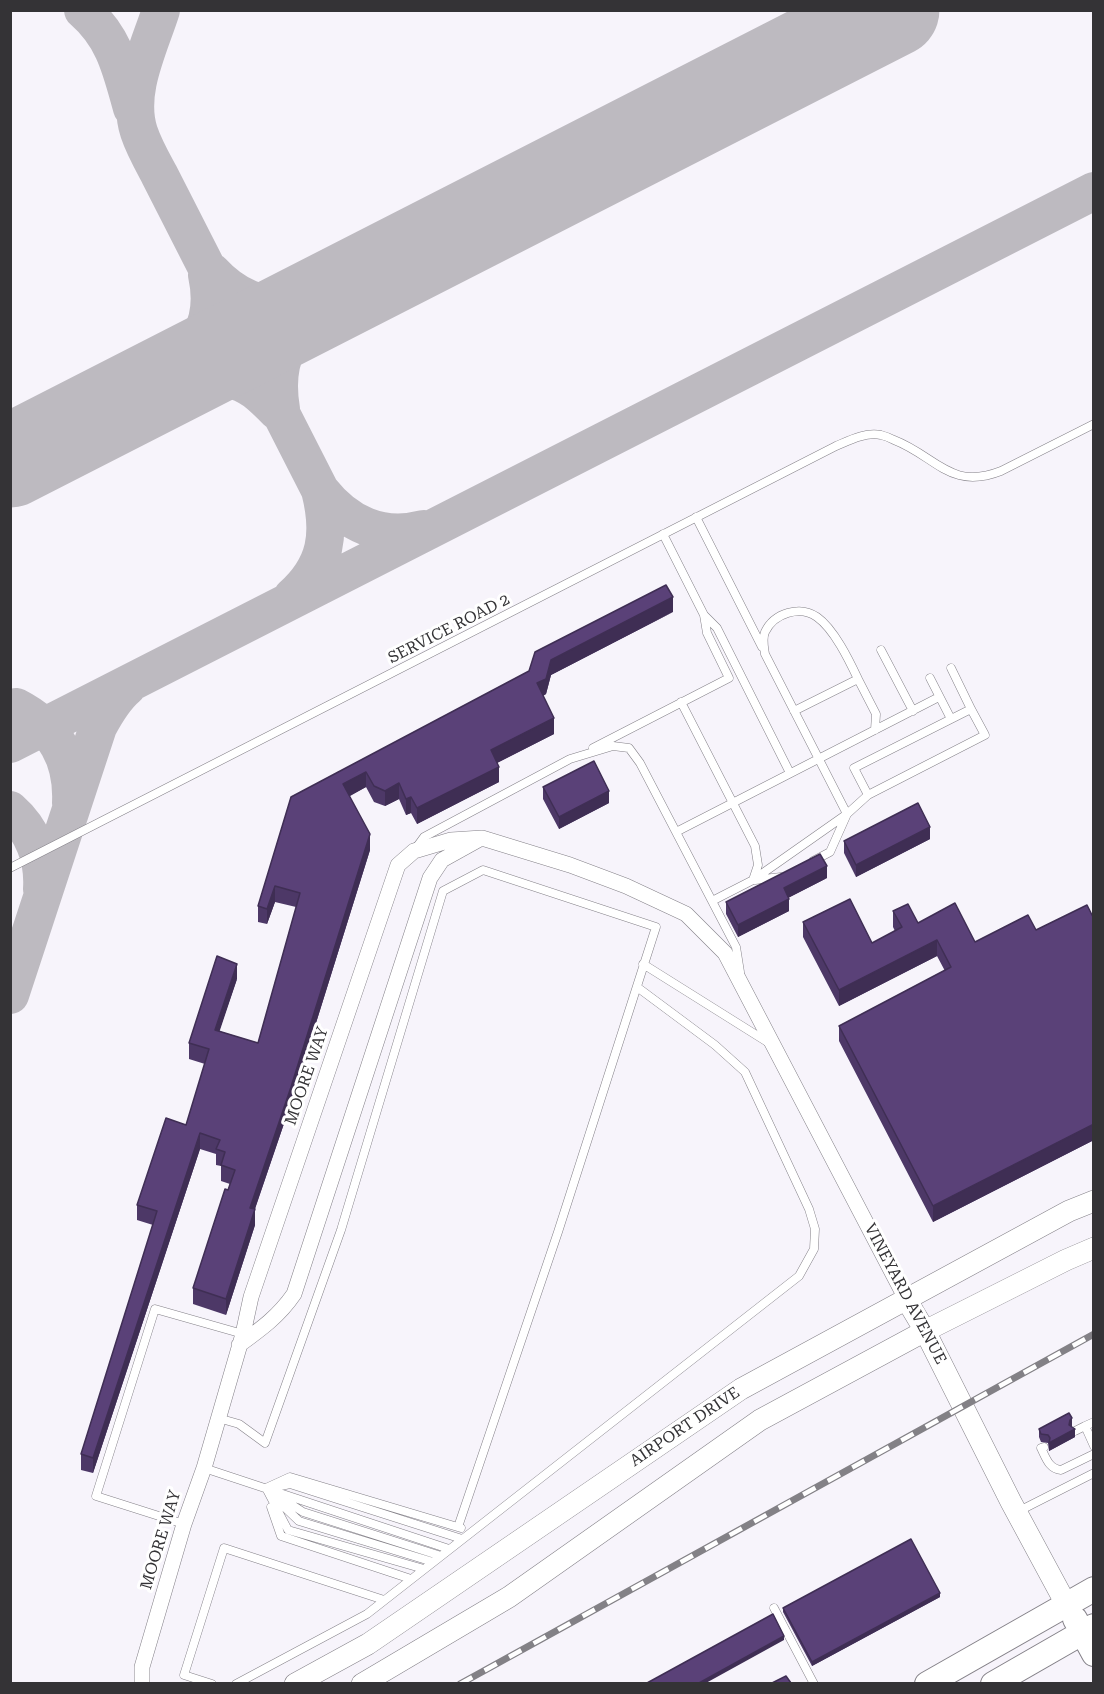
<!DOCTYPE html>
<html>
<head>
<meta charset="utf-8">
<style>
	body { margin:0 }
	#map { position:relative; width:1104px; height:1694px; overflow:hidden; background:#f7f4fb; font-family:"Roboto Serif",serif }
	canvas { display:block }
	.frame { position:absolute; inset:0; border:12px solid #343336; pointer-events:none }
</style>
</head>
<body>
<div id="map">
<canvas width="1104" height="1694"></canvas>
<div class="frame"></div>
</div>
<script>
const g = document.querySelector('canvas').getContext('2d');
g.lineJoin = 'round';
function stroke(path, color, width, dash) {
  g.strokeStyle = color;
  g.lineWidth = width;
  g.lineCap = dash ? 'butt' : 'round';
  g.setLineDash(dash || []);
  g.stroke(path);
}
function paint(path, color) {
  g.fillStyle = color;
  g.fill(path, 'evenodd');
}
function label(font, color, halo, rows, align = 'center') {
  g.font = font + ' "Roboto Serif",serif';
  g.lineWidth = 6;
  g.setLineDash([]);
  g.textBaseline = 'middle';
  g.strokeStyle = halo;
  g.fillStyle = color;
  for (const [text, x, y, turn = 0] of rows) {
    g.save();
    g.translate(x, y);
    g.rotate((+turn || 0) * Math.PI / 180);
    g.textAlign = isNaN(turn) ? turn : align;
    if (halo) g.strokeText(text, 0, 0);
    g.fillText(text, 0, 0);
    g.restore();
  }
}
const taxiway = new Path2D(`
	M83,10C115,38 121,69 132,108
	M161,10C149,48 126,92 139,132C144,147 152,161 159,174L320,490C347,524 381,540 424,529
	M212,272C233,295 262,309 293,306C306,305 319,301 331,297
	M154,388C191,353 219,330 207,275
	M154,388C189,377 228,368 259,394C265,399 271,405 277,411
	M281,409C272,355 292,331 331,297
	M292,597C327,566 331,533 320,490
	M16,707C55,727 73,759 71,803
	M10,744L1094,191
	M10,810C33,830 44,859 42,889
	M10,995L98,727C106,712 114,698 127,687`);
const runway = new Path2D(`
	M10,461L893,10`);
const lane = new Path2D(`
	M696,517L762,647
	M704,615L717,628L790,773
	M881,650L913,711
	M951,668L971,709
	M930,678L951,719
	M681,702L755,846L758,865L753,880
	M794,711L858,679L876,714L875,730
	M593,748L729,678L707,633L704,615L663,534
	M847,814L765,654C764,647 762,639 765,632C774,613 800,605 817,617C834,629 849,660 858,679
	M676,832L939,697
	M416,848L424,837L570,759L613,746L629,748L640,763L736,947L740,972
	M813,861L830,852L847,814
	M10,868L836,446C850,440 865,432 881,435C885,436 890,438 894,440C936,456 950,491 1001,471L1094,424
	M755,880L781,877
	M712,901L753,880L847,814L868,795L985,735L971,709L854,768L868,795
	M643,964L769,1043
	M218,1418L239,1424L265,1443L341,1230L443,891L483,870L656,927L558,1232L458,1527
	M1094,1422L1085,1426L1094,1446
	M1075,1431L1085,1426
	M1044,1447L1041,1448C1046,1458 1049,1469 1061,1470L1094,1454
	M204,1468L449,1549
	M276,1487L290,1484L462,1539
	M266,1488L290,1477L461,1528
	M266,1488L288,1530L424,1569
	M277,1495L303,1512L441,1556
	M277,1500L299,1521L433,1562
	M271,1507L281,1536L411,1579
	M1017,1512L1094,1473
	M184,1524L96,1496L155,1309L243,1334
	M774,1608L814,1684
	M212,1684L184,1675L224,1548L384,1600
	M236,1684L367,1614L799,1276L814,1249L815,1229L809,1209L745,1072L715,1045L637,987`);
const street = new Path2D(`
	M239,1345C261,1329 279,1316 294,1294L430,878L442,860L478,840
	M142,1684V1667L184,1524L204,1468L243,1334L251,1297L398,865L414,851L451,840L482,838L570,865L626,886L686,914L725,953L906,1299`);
const secondary = new Path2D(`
	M906,1299L925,1331L1011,1502L1066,1604
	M295,1684L368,1644L741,1389L1069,1211L1094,1201
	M362,1684L509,1597L760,1420L925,1331L1066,1260L1094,1248`);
const primary = new Path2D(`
	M1075,1619L1094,1654
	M927,1684L1094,1589
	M993,1684L1094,1626`);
const rail = new Path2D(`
	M460,1684L1094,1334`);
const wall = new Path2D(`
	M673,612L551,675L546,694L543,696L554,734L497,763L499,782L417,824L411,813L406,815L399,799L385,806L374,802L366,787L349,796L370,850L291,1103L255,1209V1225L226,1315L193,1304V1288L230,1184L221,1181V1166L216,1165V1154L200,1149L93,1473L81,1470V1454L153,1225L137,1220V1205L186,1125L205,1064L189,1059V1043L237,979L219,1031L258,1043L296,907L275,902L267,924L258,922V906L291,797Z
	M543,787L609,803L559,829L543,799Z
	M930,839L856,877L844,853V841Z
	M827,878L788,898L789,911L738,937L726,914V902Z
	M893,911L918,923L975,942L1036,930L1094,919V1140L933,1222L839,1041V1026L945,971L937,956L839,1006L803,937V922L872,943L895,931L893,927Z
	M1072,1426L1071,1427L1075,1437L1049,1451L1048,1443L1041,1442L1039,1437V1429Z
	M940,1597L812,1666L783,1612V1608Z`);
const shadedWall = new Path2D(`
	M673,597V612L551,675L546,694L537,699V683L551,660Z
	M554,718V734L491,766V750Z
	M499,767V782L417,824V808Z
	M366,772V787L343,800V784Z
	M399,783V799L385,806V791Z
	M609,791V803L559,829V817Z
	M411,797V813L406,815V799Z
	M930,827V839L856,877V865Z
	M370,834V850L291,1103L250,1223V1208Z
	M827,866V878L784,900V888Z
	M275,886V902L267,924V909Z
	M789,899V911L738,937V925Z
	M937,940V956L839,1006V990Z
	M237,964V979L215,1045V1030Z
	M1094,1124V1140L933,1222V1206Z
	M200,1133V1149L93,1473V1458Z
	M255,1209V1225L226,1315V1299Z
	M1072,1418V1426L1070,1428L1075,1429V1437L1049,1451V1443Z
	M940,1593V1597L812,1666V1662Z
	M784,1636V1640L706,1683H699Z`);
const building = new Path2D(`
	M666,585L673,597L551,660L546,679L537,683L554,718L491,750L499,767L417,808L411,797L406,799L399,783L385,791L374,786L366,772L343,784L370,834L291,1087L250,1208L255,1209L226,1299L193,1288L225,1189L228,1190L235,1170L221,1165L225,1152L216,1149L220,1140L200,1133L93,1458L81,1454L157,1211L137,1205L166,1118L186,1125L209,1049L189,1043L217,956L237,964L215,1030L258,1043L300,893L275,886L267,909L258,906L291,797L529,671L535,652Z
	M594,761L609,791L559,817L543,787Z
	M918,803L930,827L856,865L844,841Z
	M820,854L827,866L784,888L789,899L738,925L726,902Z
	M850,899L872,943L902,927L893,911L908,904L918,923L955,903L975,942L1028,915L1036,930L1087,905L1094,919V1124L933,1206L839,1026L951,967L937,940L839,990L803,922Z
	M1069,1413L1072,1418L1070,1420L1069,1425L1075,1429L1049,1443L1050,1438L1048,1435L1041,1434L1039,1429Z
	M911,1539L940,1593L812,1662L783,1608Z
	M773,1614L784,1636L699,1683H647Z
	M786,1676L791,1683H772Z`);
const streetNames = [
	["SERVICE ROAD 2",449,629,-27],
	["MOORE WAY",307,1076,-71],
	["VINEYARD AVENUE",905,1294,62],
	["AIRPORT DRIVE",685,1427,-34],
	["MOORE WAY",161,1540,-73]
];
stroke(taxiway, '#bdbac0', 38);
stroke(runway, '#bdbac0', 93);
stroke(lane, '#848188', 9);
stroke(street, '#848188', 16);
stroke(secondary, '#848188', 22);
stroke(primary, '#848188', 26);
stroke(lane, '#fff', 8);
stroke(street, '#fff', 15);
stroke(secondary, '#fff', 21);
stroke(primary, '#fff', 24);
stroke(rail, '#838186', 7);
stroke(rail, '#fff', 4.5, [14]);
paint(wall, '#4d3867');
paint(shadedWall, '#3f2e54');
paint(building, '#5a4178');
stroke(building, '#3f2e54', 1.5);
label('16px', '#343336', '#fff', streetNames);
</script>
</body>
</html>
